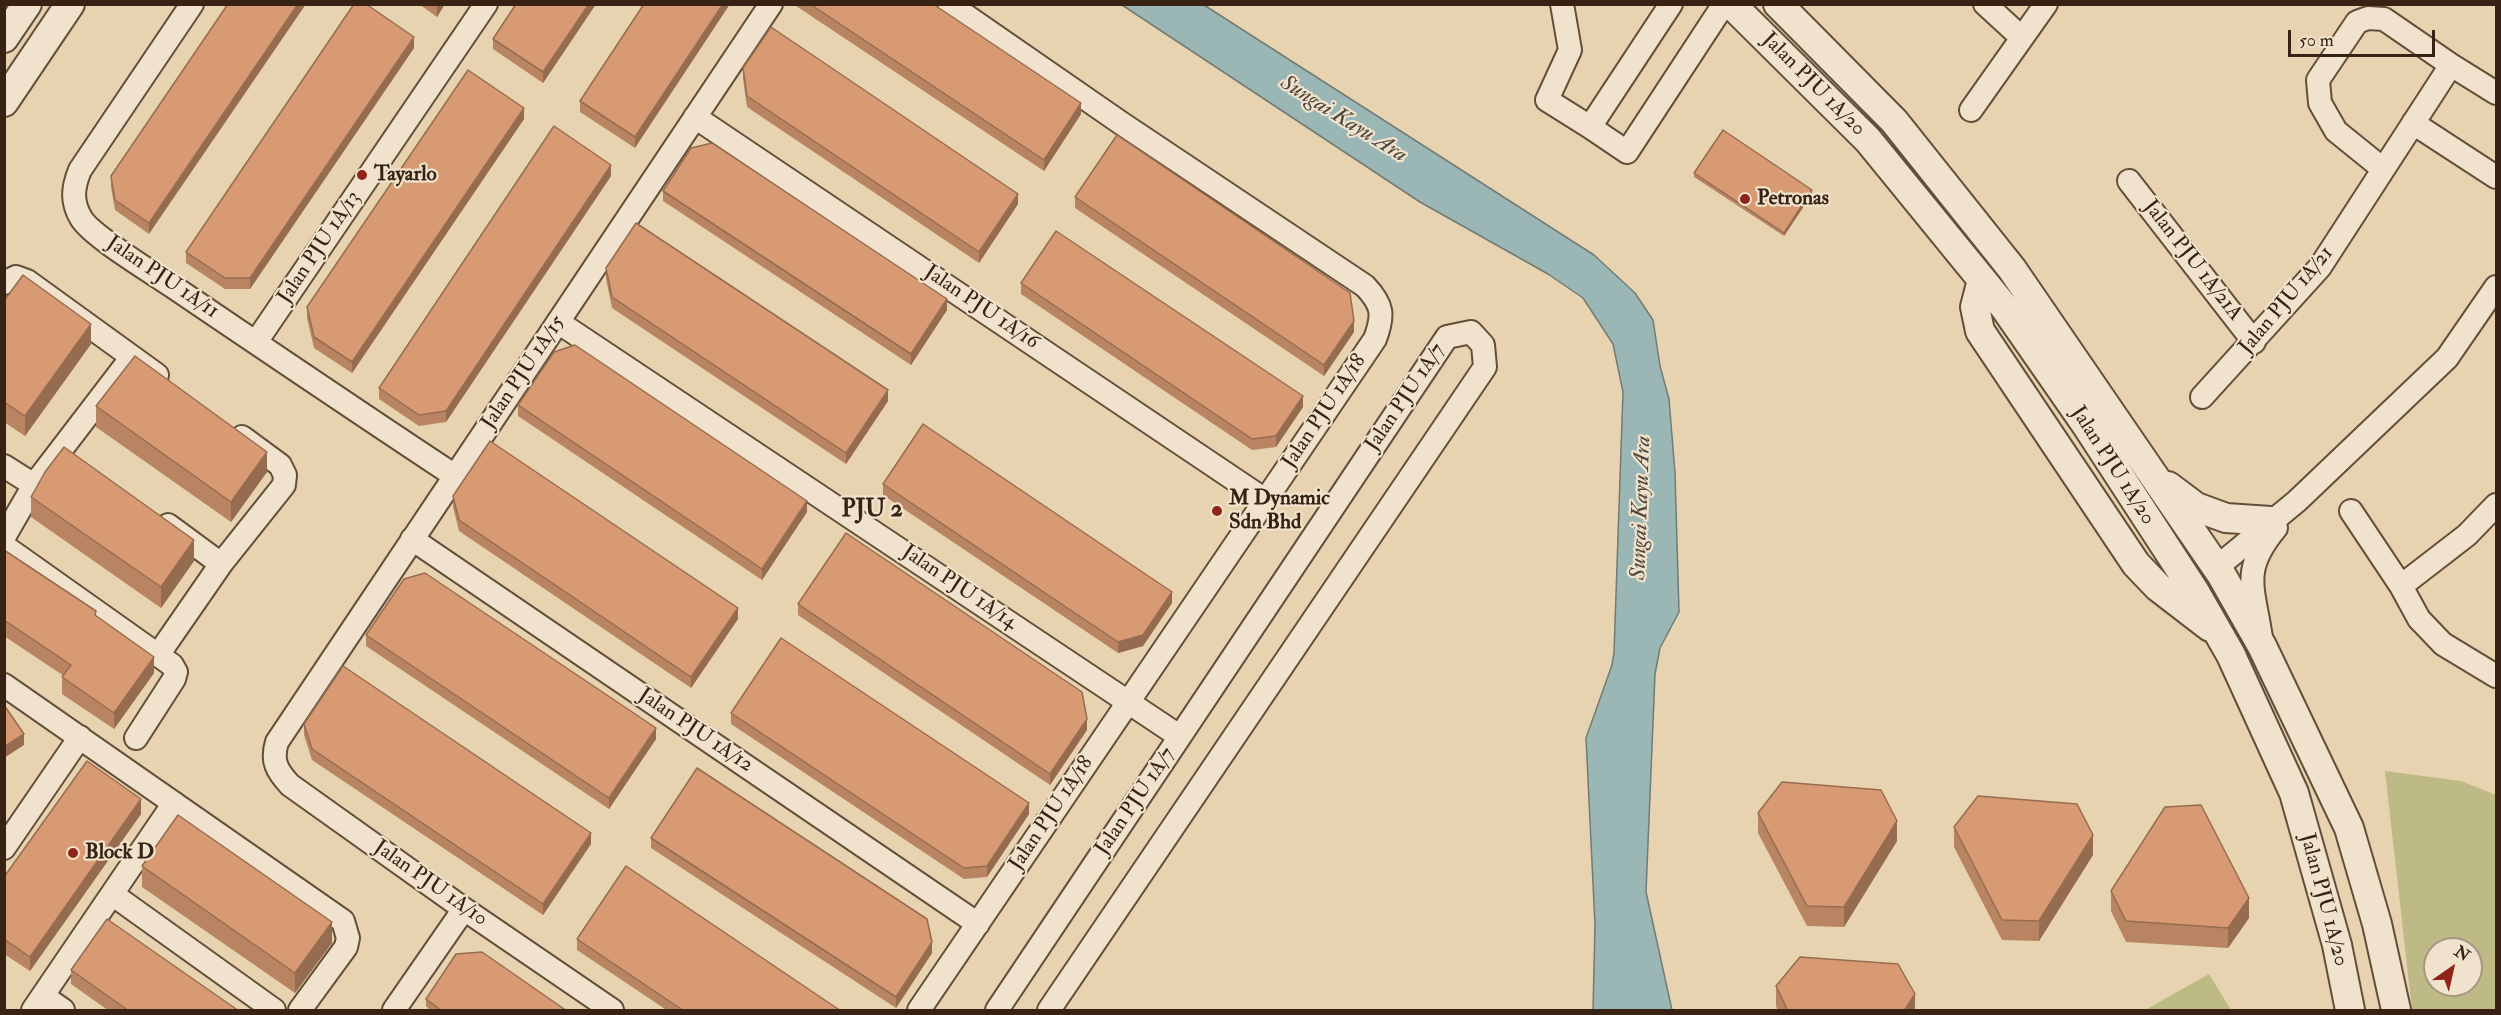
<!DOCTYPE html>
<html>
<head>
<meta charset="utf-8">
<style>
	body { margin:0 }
	#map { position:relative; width:2501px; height:1015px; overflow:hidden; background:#e8d3b0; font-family:"IM FELL Double Pica",serif }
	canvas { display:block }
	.frame { position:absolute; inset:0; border:6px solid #372213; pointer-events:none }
	.north { position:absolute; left:2423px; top:937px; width:60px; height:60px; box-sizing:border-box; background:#f0e2cc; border:2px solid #a69582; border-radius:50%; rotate:34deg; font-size:16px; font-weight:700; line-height:24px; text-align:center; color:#372213 }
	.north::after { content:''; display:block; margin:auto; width:21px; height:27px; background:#8f2418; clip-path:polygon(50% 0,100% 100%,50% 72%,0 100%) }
	.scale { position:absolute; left:2288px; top:30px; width:147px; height:27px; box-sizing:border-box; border:3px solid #372213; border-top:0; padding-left:8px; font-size:18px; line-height:21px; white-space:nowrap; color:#372213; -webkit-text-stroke:4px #f0e2cc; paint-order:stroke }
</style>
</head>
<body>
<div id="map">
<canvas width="2501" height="1015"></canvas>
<div class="frame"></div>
<div class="north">N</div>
<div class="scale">50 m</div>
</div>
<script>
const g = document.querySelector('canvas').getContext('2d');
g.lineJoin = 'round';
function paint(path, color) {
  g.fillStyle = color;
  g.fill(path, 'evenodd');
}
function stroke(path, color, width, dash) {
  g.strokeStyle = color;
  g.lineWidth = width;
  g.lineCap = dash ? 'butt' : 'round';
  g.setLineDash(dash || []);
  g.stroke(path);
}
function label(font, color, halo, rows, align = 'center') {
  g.font = font + ' "IM FELL Double Pica",serif';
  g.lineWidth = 4.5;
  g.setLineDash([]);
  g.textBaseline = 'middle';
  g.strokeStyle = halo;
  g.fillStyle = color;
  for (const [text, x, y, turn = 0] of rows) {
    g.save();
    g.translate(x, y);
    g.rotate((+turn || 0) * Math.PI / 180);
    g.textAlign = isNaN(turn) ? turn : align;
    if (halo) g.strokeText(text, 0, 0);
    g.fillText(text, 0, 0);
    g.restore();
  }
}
const green = new Path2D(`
	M2385,771L2461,781L2496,795V1010H2412ZM2435,949H2471V985H2435Z
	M2209,974L2231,1010H2145Z`);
const water = new Path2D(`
	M1122,5H1204L1594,255L1635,293L1653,320L1660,366L1669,399L1675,473L1679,612L1660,648L1655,674L1646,892L1672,1010H1593L1595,925L1586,738L1612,665L1614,652L1623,392L1613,344L1583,298L1548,274L1420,202Z`);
const minor = new Path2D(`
	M192,4L80,170C73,187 71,201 81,218C91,236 155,274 175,288C268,351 361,414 455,476
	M1562,4L1570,50L1547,100L1590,127
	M1671,4L1590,127L1627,152L1724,4
	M1985,4L2022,38
	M1971,110L2046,4
	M695,117L1265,500
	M2413,123L2496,177
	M2383,169L2336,131L2320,103L2318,80L2357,22L2368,18L2384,19L2451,65L2496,93
	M2129,181L2254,342
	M4,283L16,277L27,281L157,375
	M558,322L1179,736
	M256,342L486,4
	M2202,397L2320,267L2451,65
	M4,466L34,485
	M2351,511L2401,586L2419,619L2443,644L2496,676
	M168,525L221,564
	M4,537L34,485L132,357
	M412,539L978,924
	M4,546L172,665L176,672L174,679L136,738
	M2216,568L2297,501L2447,358L2496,287
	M2401,586L2467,535L2496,505
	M2261,638C2254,588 2240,571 2276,528
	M158,655L221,564L284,485L285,475L280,465L242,437
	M4,685L343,921L348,938L346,947L300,1010
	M4,848L80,737
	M112,894L274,1010
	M43,996L63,1010
	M33,1010L174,803
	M394,1010L464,909
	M612,1010L464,909L290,785C277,771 271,761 277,742L771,4
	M919,1010L1375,339C1384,315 1383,305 1365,286L1121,123L949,4
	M997,1010L1447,337L1471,332L1483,345L1485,367L1049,1010`);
const tertiary = new Path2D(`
	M1731,4L1868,140L2005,308L2087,426L2195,592L2231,655L2294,793L2337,945L2350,1010
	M1778,4L1894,121L2012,269L2221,574L2262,646L2349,828L2377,924L2396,1010
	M4,38L27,4
	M4,102L70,4
	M1982,280L1975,307L1980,331L2136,564L2158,587L2210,627
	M2168,486L2196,507L2226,518L2271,521`);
const wall = new Path2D(`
	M228,4L149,234L115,210L111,187V176Z
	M419,4H445L437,17Z
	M516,4H596L543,83L493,49V39Z
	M644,4L635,148L580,112V101Z
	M793,4H933L1081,114L1044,171Z
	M414,48L250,289H225L186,263V252Z
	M743,68L1018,204L979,263L747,107L743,79Z
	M524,119L352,373L314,348L307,318V307Z
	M1694,173L1812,194L1784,236L1694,177Z
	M611,176L446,422L419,426L379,399V388Z
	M663,191L947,310L911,365L663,201Z
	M1075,197L1354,332L1324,376L1075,208Z
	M606,268L888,401L846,464L612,308L606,279Z
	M1021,283L1303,407L1276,447L1252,450L1021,294Z
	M4,301L91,344L25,436L4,422Z
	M518,405L807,512L762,580L518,416Z
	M96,406L267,472L231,522L96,427Z
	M883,484L1172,603L1143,646L1118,653L883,495Z
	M453,496L738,619L691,688L459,531L453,507Z
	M31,497L194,561L161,608L31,517Z
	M4,550L96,616L154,673L114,729L62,694V677L64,676L4,636Z
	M798,604L1087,730L1050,785L798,615Z
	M366,635L656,739L609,809L366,646Z
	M731,713L1029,814L987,877L964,879L731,724Z
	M304,724L591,844L543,915L312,760L304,735Z
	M1758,813L1897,841L1844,927L1807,926L1758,833Z
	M141,814L30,971L4,954V877Z
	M1954,827L2093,855L2039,941L2002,940L1954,847Z
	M651,838L932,953L896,1008L651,848Z
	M142,866L332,943L295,993L142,887Z
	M2111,891L2249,918L2228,948L2126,942L2111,911Z
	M577,939L841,1011H668L577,950Z
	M71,970L239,1011H109L71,984Z
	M1776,986L1915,1011H1778L1776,1006Z
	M426,999L567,1011H431L426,1006Z`);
const shadedWall = new Path2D(`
	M298,4H306L149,234V223Z
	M438,4H445L437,17V6Z
	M589,4H596L543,83V72Z
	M723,4H730L635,148V137Z
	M414,37V48L250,289V278Z
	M1081,103V114L1044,171V160Z
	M524,108V119L352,373V362Z
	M611,165V176L446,422V411Z
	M1812,190V194L1784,236V233Z
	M1018,194V204L979,263V252Z
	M947,299V310L911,365V354Z
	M1354,321V332L1324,376V365Z
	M91,324V344L25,436V416Z
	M888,390V401L846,464V453Z
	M1303,396V407L1276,447V436Z
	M267,452V472L231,522V502Z
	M807,501V512L762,580V569Z
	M194,540V561L161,608V587Z
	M1172,592V603L1143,646L1118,653V642Z
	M738,608V619L691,688V677Z
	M154,657V673L114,729V713Z
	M1087,719V730L1050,785V774Z
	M656,728V739L609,809V798Z
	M24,734V745L4,758V747Z
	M141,799V814L30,971V957Z
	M1029,803V814L987,877V866Z
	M1897,821V841L1844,927V907Z
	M591,833V844L543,915V904Z
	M2093,835V855L2039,941V921Z
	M2249,898V918L2228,948V928Z
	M332,922V943L295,993V973Z
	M932,942V953L896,1008V997Z
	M1915,994V1011H1904Z`);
const building = new Path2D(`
	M228,4H298L149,223L115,200L111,176Z
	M354,4H366L414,37L250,278H225L186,252Z
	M516,4H589L543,72L493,39Z
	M644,4H723L635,137L580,101Z
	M810,4H933L1081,103L1044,160Z
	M771,27L1018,194L979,252L747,96L743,68Z
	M468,70L524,108L352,362L314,337L307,307Z
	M554,126L611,165L446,411L419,415L379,388Z
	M1723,130L1812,190L1784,233L1694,173Z
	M1117,135L1350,293L1354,321L1324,365L1075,197Z
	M712,143L947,299L911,354L663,191L691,148Z
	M636,223L888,390L846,453L612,297L606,268Z
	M1056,231L1303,396L1276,436L1252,439L1021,283Z
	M23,275L91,324L25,416L4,402V301Z
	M575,345L807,501L762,569L518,405L554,352Z
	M135,356L267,452L231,502L96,406Z
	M923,424L1172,592L1143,635L1118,642L883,484Z
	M490,441L738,608L691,677L459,520L453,496Z
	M64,447L194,540L161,587L31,497L45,472Z
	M846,533L1082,692L1087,719L1050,774L798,604Z
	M4,550L96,611L95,615L154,657L114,713L62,677L71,665L4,620Z
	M425,573L656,728L609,798L366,635L404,579Z
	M781,638L1029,803L987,866L964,868L731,713Z
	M343,666L591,833L543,904L312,749L304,724Z
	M4,705L24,734L4,747Z
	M87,761L141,799L30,957L4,939V877Z
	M697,768L927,919L932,942L896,997L651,838Z
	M1782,782L1881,790L1897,821L1844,907L1807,906L1758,813Z
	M1978,796L2077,804L2093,835L2039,921L2002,920L1954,827Z
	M2201,805L2249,898L2228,928L2126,921L2111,891L2165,807Z
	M178,815L332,922L295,973L142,866Z
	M626,866L841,1011H684L577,939Z
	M107,919L239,1011H129L71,970Z
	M482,952L567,1011H442L426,999L456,954Z
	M1800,957L1898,964L1915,994L1904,1011H1788L1776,986Z`);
const markers = [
	[362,175,6,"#8f2418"],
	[1745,199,6,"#8f2418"],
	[1217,511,6,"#8f2418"],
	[73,853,6,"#8f2418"]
];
const streetNames = [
	["Jalan PJU 1A/20",1813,85,45],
	["Jalan PJU 1A/13",320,248,-56],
	["Jalan PJU 1A/21A",2192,261,52],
	["Jalan PJU 1A/11",162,278,34],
	["Jalan PJU 1A/21",2287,301,-50],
	["Jalan PJU 1A/16",981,308,34],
	["Jalan PJU 1A/15",524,373,-56],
	["Jalan PJU 1A/7",1406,398,-56],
	["Jalan PJU 1A/18",1325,412,-56],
	["Jalan PJU 1A/20",2112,466,57],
	["Jalan PJU 1A/14",959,588,34],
	["Jalan PJU 1A/12",695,731,34],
	["Jalan PJU 1A/7",1136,802,-56],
	["Jalan PJU 1A/18",1052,814,-56],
	["Jalan PJU 1A/10",430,884,35],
	["Jalan PJU 1A/20",2323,900,75]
];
const poiNames = [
	["Tayarlo",374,175],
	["Petronas",1757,199],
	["M Dynamic",1229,499],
	["Sdn Bhd",1229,523],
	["Block D",85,853]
];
const waterNames = [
	["Sungai Kayu Ara",1343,120,32],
	["Sungai Kayu Ara",1642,508,-88]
];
const quarterNames = [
	["PJU 2",872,511]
];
paint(green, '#beba86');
paint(water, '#9ab6b5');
stroke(water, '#727b74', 1.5);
stroke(minor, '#634e3a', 26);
stroke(tertiary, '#634e3a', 32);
stroke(minor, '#f0e2cc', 22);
stroke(tertiary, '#f0e2cc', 28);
paint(wall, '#b98462');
paint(shadedWall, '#966c50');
paint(building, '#d79a72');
stroke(building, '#966c50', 1.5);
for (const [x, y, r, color] of markers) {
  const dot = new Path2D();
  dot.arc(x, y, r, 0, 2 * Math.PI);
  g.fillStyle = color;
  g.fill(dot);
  stroke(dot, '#f0e2cc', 2);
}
label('21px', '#372213', '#f0e2cc', streetNames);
label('bold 21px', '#372213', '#f0e2cc', poiNames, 'left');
label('italic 22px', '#50473c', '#f0e2cc', waterNames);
label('bold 24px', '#372213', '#f0e2cc', quarterNames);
</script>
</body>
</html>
